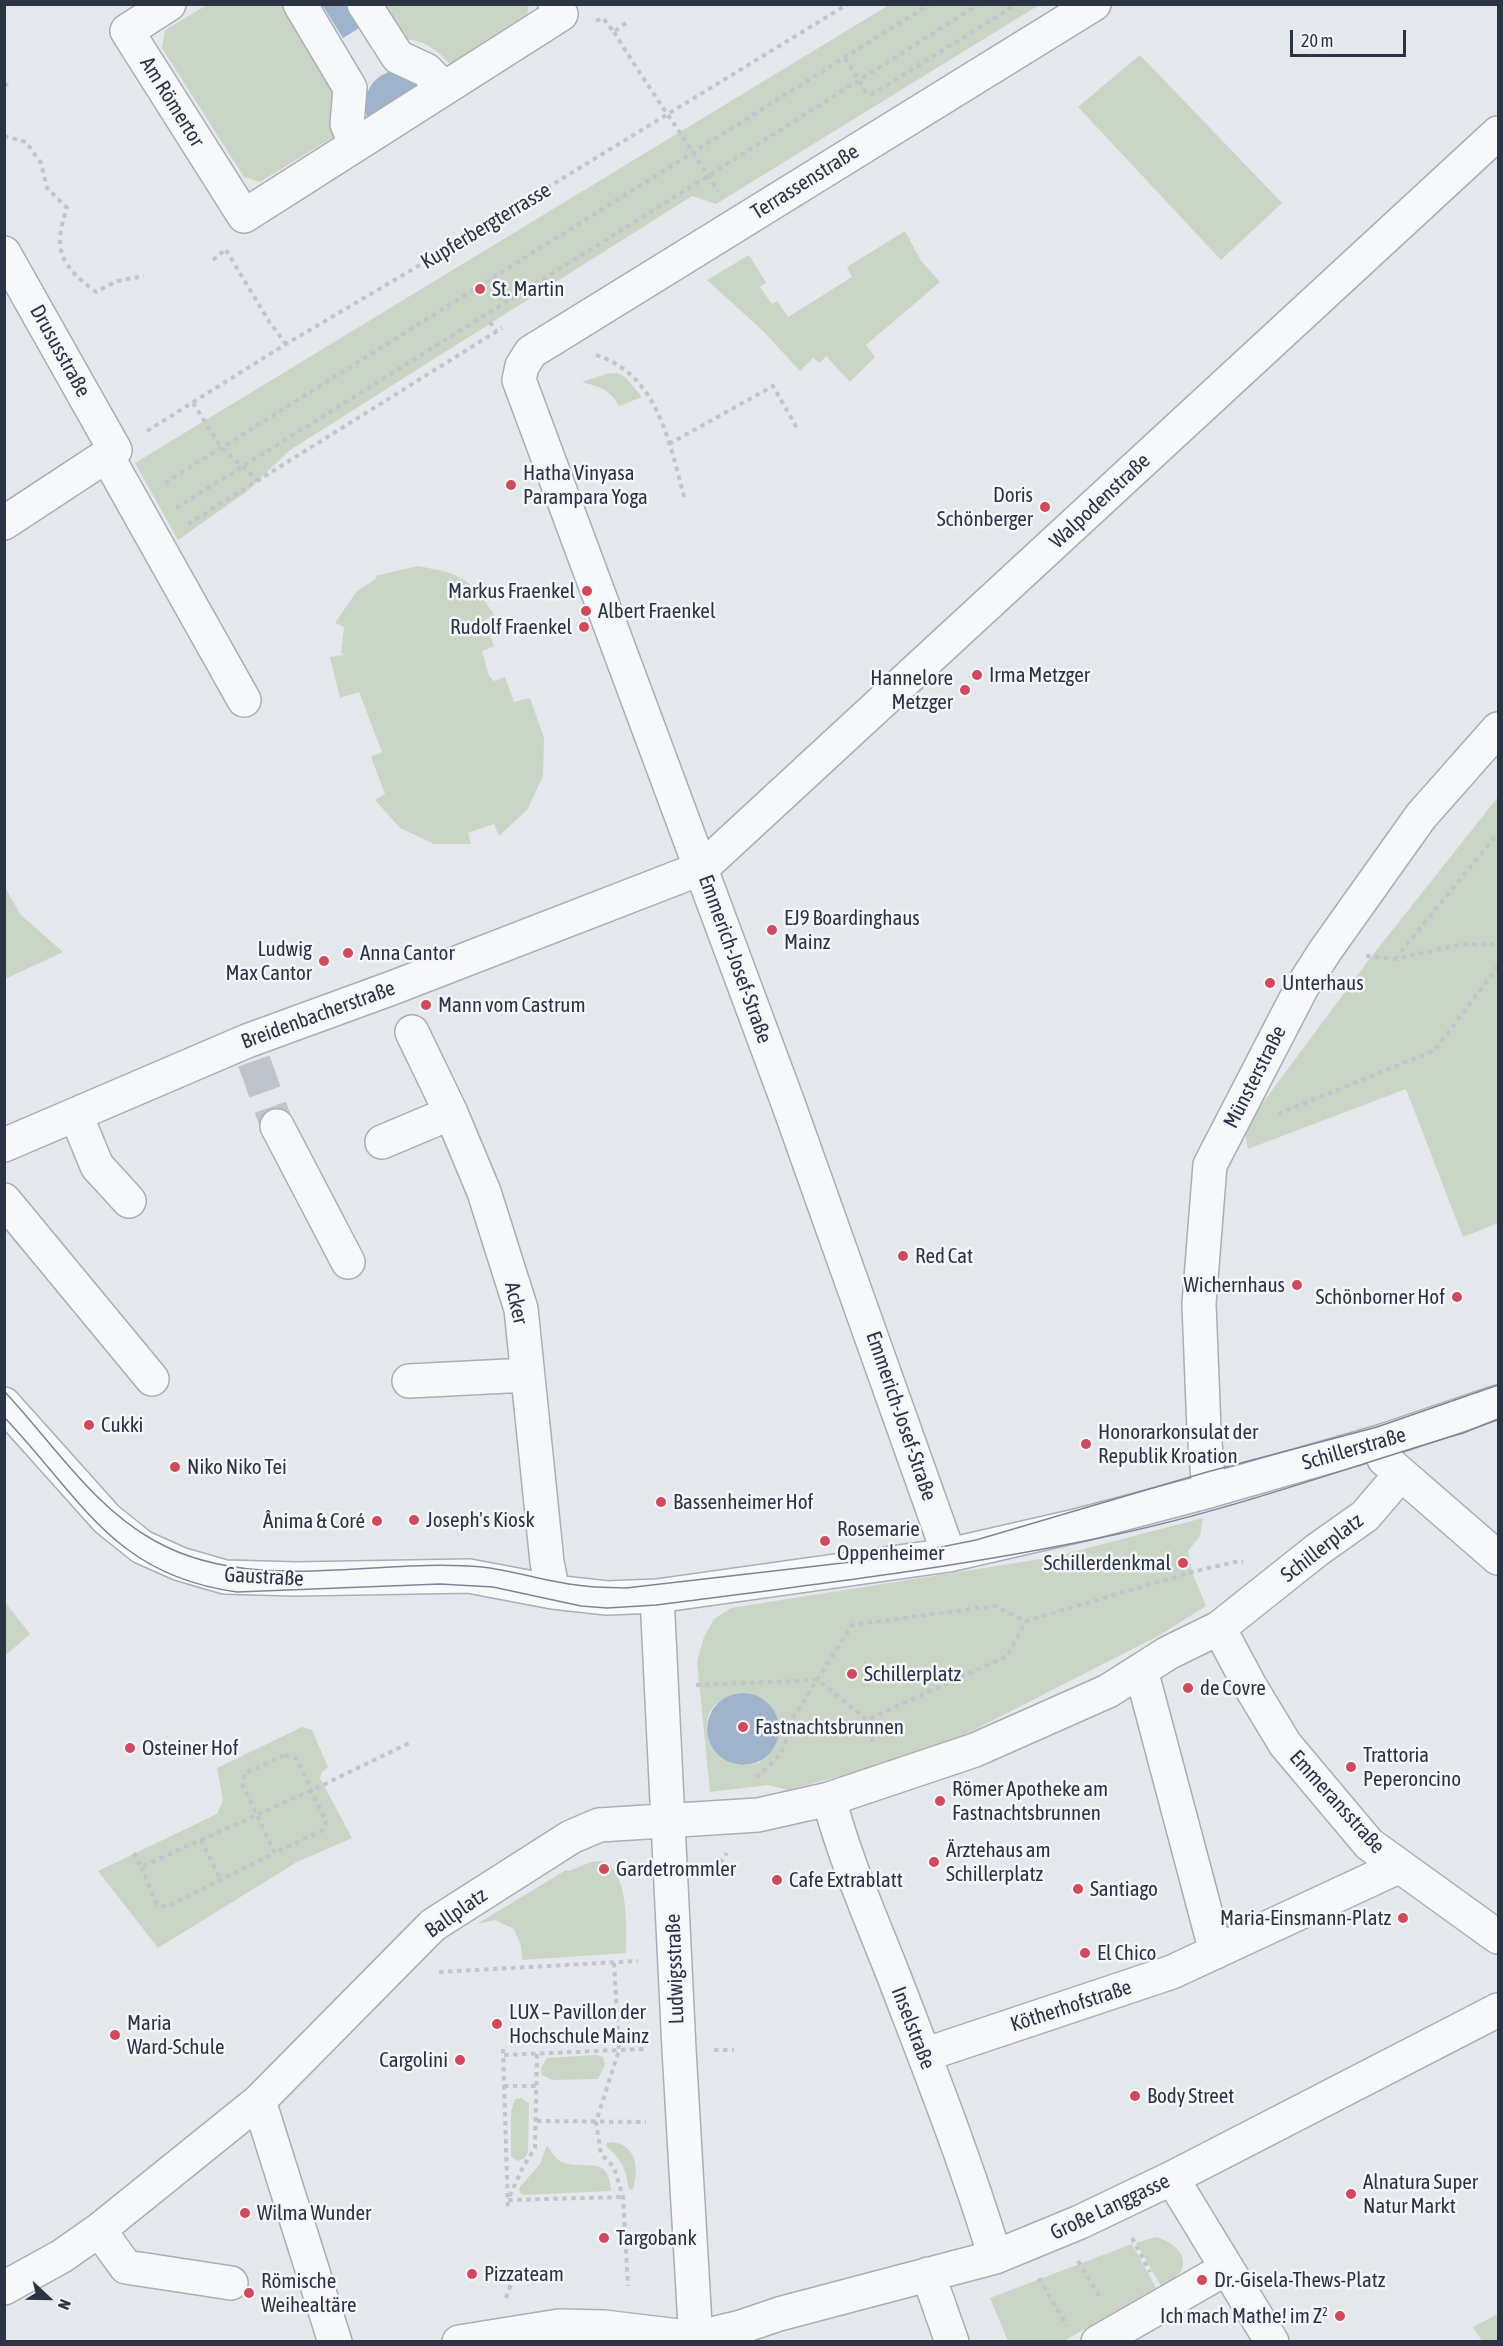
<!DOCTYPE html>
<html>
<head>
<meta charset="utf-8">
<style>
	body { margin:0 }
	#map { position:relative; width:1503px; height:2346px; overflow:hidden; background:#e4e7ec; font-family:"Asap Condensed",sans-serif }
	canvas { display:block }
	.frame { position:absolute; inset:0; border:6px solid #2b3445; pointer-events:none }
	.north { position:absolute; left:18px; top:2268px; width:60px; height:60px; -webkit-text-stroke:4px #f4f6f9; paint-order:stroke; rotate:112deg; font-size:16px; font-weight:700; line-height:24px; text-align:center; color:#2b3445 }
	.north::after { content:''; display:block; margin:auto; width:21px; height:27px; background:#2b3445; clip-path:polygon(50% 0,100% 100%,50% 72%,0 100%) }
	.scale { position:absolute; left:1290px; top:30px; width:116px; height:27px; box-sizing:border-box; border:3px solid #2b3445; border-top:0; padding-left:8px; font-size:18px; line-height:21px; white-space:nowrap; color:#2b3445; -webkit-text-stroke:4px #f4f6f9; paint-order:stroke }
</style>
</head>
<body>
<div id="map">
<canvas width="1503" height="2346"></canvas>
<div class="frame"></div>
<div class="north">N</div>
<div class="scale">20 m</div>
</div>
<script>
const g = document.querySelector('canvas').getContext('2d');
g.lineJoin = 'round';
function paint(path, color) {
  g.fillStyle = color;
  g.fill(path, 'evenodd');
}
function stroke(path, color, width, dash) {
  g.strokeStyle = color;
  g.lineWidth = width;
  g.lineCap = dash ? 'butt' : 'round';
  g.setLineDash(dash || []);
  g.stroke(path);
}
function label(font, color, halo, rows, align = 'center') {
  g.font = font + ' "Asap Condensed",sans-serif';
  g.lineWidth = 5;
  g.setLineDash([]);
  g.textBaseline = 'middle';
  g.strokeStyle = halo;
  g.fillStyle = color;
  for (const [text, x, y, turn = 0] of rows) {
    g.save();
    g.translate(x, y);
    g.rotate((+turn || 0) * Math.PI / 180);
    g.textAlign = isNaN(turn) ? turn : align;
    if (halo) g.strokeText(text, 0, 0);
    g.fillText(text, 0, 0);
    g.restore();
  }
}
const green = new Path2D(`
	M207,5H287L335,81C329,100 328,117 338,134L260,182L244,177L162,48L165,30Z
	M383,5H529L527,14L450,64C439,52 422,38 405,40Z
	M889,5H1039L716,204L692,196L290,450L246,492L178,540L135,463Z
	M1140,55L1282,203L1221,260L1078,107Z
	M905,231L921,261L940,282L866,345L875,357L850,382L826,356L820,363L813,358L800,371L763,331L707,280L749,255L766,283L760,287L772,304L777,301L788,317L852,277L847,267Z
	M617,373L625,377L642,397L619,406C610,389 599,387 582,382L606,374Z
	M418,566C462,574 470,578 495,616L484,620L494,646L482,651L489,676L494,681L505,677L514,702L530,698L544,738L543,776L527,810L499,836L494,824L468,833L471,844H434L400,828L375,800L385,794L371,757L382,752L359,692L340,698L330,657L344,655L341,653L344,627L335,623L357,591L377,578L375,576Z
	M1498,797V1223L1463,1237L1406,1089L1248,1149L1244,1128L1371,957Z
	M5,887L20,914L63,952L5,979Z
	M1203,1518L1200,1536L1188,1551L1192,1572L1206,1606L1160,1635L962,1736L845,1775L788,1790L768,1785L710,1792L697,1661L704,1637L714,1619L731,1608L1053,1557ZM754,1695L765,1700L773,1709L760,1762C707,1780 692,1712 722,1701C731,1697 744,1696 754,1695Z
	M5,1602L30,1634L5,1656H4Z
	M302,1727L312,1730L328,1767L322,1772L320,1778L352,1838L297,1862L158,1948L98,1871L217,1814L223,1800L217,1768Z
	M602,1861C630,1872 626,1928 626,1953L522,1960L521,1946L514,1929L495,1920L477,1924L566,1870L569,1871L591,1862Z
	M596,2055L603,2057L605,2065L598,2079L552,2080L542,2075L541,2068L547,2058Z
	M521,2098L529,2103L528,2152L525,2158L518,2161L511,2156V2111L515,2099Z
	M613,2142C637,2146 639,2169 633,2189L631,2190L628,2187C627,2169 620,2158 606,2146L607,2143Z
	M547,2145C552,2154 558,2162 568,2164C591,2168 609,2157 611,2191L523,2195L520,2193L519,2188L540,2164Z
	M1155,2237C1169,2240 1190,2253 1181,2271C1178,2277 1167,2282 1161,2286L1136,2243Z
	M1132,2244L1156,2288L1064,2341H1008L990,2298Z
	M1498,2314V2341H1482L1473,2327Z`);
const water = new Path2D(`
	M322,5H351L364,25L343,38Z
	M391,71L424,81L399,97V101L394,103L392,101L367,117C362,96 370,78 391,71Z
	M707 1729a36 36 0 1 1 72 0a36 36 0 1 1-72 0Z`);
const minorTunnel = new Path2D(`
	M254,1061L277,1126`);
const path = new Path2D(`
	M596,21L603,18L614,32L627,22
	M614,32C647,86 684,137 718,191
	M845,58L869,97
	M4,86L10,83
	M871,95L1017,4
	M4,136L26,142L41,163L47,188L67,208C52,250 61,266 96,292L117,281L144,276
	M226,250L270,323L286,344
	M213,260L226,249
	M490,322L496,331
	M596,355C659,375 669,443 685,500
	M193,403L220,446L257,480
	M147,431L286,344L437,255L848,4
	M669,444L773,386L797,428
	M165,483L930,4
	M176,508L708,176L979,4
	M188,524L502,328
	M1366,956L1395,959L1458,945L1498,944
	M1395,959L1498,833
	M1278,1114L1435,1050L1498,966
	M696,1685L818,1680L867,1720L1007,1656L1026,1621
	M867,1720L874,1746
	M285,1755L297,1759L326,1822L323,1830L275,1853L242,1784L245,1773Z
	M756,1777C778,1757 785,1756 789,1724L852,1625L994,1606L1026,1621L1192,1572L1239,1561L1243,1562
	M201,1840L220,1879
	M134,1853L141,1867L323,1785L409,1743
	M141,1867L157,1904L166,1907L275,1853
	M709,1877L727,1853
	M614,1963L619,2050L596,2122L601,2154L614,2167L623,2197L628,2286
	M439,1972L638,1961
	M503,2049L508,2210
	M714,2050H734
	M537,2054L535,2148L523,2167L508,2200L623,2197
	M504,2055L644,2049
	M504,2086H537
	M537,2121L646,2122
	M1132,2238L1150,2272
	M1078,2261L1101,2299
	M1039,2278L1067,2326
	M506,2298L511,2284`);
const minor = new Path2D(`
	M169,4L127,31L244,216L561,14L555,4
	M300,4L350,88L347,124L356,144
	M364,4L398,57L426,70L444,88
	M4,253L115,450L4,523
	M107,456L244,700
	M412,1032L451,1113L484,1192L521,1309L547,1562L553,1592
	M76,1115L97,1166L129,1201
	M277,1126L348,1262
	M382,1142L451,1113
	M4,1145L247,1041L392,988L702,868L1498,133
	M4,1200L152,1379
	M409,1381L527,1375
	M4,1404L107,1519L142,1547L180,1564L225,1577L296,1579L469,1576L553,1592L607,1598L657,1596L949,1555L1080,1525L1209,1491L1383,1441L1498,1402
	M1384,1459L1498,1558
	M1209,1491L1204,1430L1199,1304L1210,1165L1302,987L1325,951L1421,816L1498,729
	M949,1555L788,1103L519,380L522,366L531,352L1094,4
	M657,1596L679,2049L696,2342
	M1219,1628L1250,1686L1285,1744L1369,1844L1498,1937
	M1141,1670L1216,1952
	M829,1799C845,1859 870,1916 893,1974C929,2068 966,2161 995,2257
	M924,2055L1172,1972L1398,1867
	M259,2101L335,2342
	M1172,2178L1272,2342
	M99,2230L126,2267L231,2283
	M928,2274L952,2342
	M4,2288L62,2256L99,2230L259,2101L433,1925L571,1837L599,1825L758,1815L829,1799L975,1750L1108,1691L1168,1653L1219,1628L1317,1550L1365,1516L1401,1474
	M459,2342L559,2326L604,2327L695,2338
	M679,2342L741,2327L779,2314L995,2257L1080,2222L1172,2178L1498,2010
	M1098,2342L1227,2268`);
const tram = new Path2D(`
	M4,1391C52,1442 93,1507 155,1541C254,1596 375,1557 482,1567C517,1571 550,1583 585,1586C598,1588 612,1587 626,1588L886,1558L976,1540L1207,1472L1377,1427L1498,1385
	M4,1417C82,1499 113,1575 237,1592L440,1584L493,1587L581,1606L607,1608L656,1605C811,1585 966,1567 1118,1534C1235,1509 1348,1467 1463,1433L1498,1419`);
const markers = [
	[480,289,6,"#d1495b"],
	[511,485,6,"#d1495b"],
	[1045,507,6,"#d1495b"],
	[587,591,6,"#d1495b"],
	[586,611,6,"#d1495b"],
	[584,627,6,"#d1495b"],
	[977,675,6,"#d1495b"],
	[965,690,6,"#d1495b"],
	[772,930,6,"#d1495b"],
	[348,953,6,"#d1495b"],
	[324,961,6,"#d1495b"],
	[1270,983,6,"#d1495b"],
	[426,1005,6,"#d1495b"],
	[903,1256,6,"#d1495b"],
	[1297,1285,6,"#d1495b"],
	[1457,1297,6,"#d1495b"],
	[89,1425,6,"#d1495b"],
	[1086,1444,6,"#d1495b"],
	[175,1467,6,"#d1495b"],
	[661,1502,6,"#d1495b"],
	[414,1520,6,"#d1495b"],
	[377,1521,6,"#d1495b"],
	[825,1541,6,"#d1495b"],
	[1183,1563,6,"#d1495b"],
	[852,1674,6,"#d1495b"],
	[1188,1688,6,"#d1495b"],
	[743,1727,6,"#d1495b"],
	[130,1748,6,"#d1495b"],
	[1351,1767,6,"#d1495b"],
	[940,1801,6,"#d1495b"],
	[934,1862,6,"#d1495b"],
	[604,1869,6,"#d1495b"],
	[777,1880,6,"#d1495b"],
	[1078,1889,6,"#d1495b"],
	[1403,1918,6,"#d1495b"],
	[1085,1953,6,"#d1495b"],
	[497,2024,6,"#d1495b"],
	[115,2035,6,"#d1495b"],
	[460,2060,6,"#d1495b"],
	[1135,2096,6,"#d1495b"],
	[1351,2194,6,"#d1495b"],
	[245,2213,6,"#d1495b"],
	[604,2238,6,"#d1495b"],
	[472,2274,6,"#d1495b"],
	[1202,2280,6,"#d1495b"],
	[249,2293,6,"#d1495b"],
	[1340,2316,6,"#d1495b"]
];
const streetNames = [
	["Am Römertor",172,102,58],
	["Terrassenstraße",805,182,-32],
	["Kupferbergterrasse",486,226,-31],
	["Drususstraße",60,351,61],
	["Walpodenstraße",1100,501,-43],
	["Emmerich-Josef-Straße",735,959,70],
	["Breidenbacherstraße",318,1015,-20],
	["Münsterstraße",1255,1077,-63],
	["Acker",516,1303,77],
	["Emmerich-Josef-Straße",901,1416,71],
	["Schillerstraße",1354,1449,-16],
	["Schillerplatz",1322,1548,-38],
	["Gaustraße",264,1577,3],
	["Emmeransstraße",1337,1802,48],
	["Ballplatz",456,1913,-35],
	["Ludwigsstraße",675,1969,-92],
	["Kötherhofstraße",1071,2006,-18],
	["Inselstraße",913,2028,69],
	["Große Langgasse",1110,2207,-25]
];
const poiNames = [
	["St. Martin",492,289],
	["Hatha Vinyasa",523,473],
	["Parampara Yoga",523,497],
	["Doris",1033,495,"right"],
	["Schönberger",1033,519,"right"],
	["Markus Fraenkel",575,591,"right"],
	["Albert Fraenkel",598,611],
	["Rudolf Fraenkel",572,627,"right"],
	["Irma Metzger",989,675],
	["Hannelore",953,678,"right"],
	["Metzger",953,702,"right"],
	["EJ9 Boardinghaus",784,918],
	["Mainz",784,942],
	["Ludwig",312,949,"right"],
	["Max Cantor",312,973,"right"],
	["Anna Cantor",360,953],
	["Unterhaus",1282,983],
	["Mann vom Castrum",438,1005],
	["Red Cat",915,1256],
	["Wichernhaus",1285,1285,"right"],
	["Schönborner Hof",1445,1297,"right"],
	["Cukki",101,1425],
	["Honorarkonsulat der",1098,1432],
	["Republik Kroation",1098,1456],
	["Niko Niko Tei",187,1467],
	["Bassenheimer Hof",673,1502],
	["Joseph's Kiosk",426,1520],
	["Ânima & Coré",365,1521,"right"],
	["Rosemarie",837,1529],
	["Oppenheimer",837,1553],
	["Schillerdenkmal",1171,1563,"right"],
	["Schillerplatz",864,1674],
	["de Covre",1200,1688],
	["Fastnachtsbrunnen",755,1727],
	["Osteiner Hof",142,1748],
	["Trattoria",1363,1755],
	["Peperoncino",1363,1779],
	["Römer Apotheke am",952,1789],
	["Fastnachtsbrunnen",952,1813],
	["Ärztehaus am",946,1850],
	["Schillerplatz",946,1874],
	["Gardetrommler",616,1869],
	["Cafe Extrablatt",789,1880],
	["Santiago",1090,1889],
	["Maria-Einsmann-Platz",1391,1918,"right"],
	["El Chico",1097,1953],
	["LUX – Pavillon der",509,2012],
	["Hochschule Mainz",509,2036],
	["Maria",127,2023],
	["Ward-Schule",127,2047],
	["Cargolini",448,2060,"right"],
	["Body Street",1147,2096],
	["Alnatura Super",1363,2182],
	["Natur Markt",1363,2206],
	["Wilma Wunder",257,2213],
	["Targobank",616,2238],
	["Pizzateam",484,2274],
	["Dr.-Gisela-Thews-Platz",1214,2280],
	["Römische",261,2281],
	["Weihealtäre",261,2305],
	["Ich mach Mathe! im Z²",1328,2316,"right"]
];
paint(green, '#c9d6c5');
paint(water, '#9fb4cc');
stroke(minorTunnel, '#bfc3cb', 33, [33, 16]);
stroke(minor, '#a9aeb7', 36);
stroke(path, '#c2c5cb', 4, [4.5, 4.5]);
stroke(minor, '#f7f8fa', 33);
stroke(tram, '#7d8696', 1.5);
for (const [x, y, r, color] of markers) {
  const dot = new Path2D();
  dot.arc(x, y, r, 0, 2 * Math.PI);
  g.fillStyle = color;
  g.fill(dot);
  stroke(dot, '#f4f6f9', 2);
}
label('21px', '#2b3445', '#f4f6f9', streetNames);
label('21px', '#2b3445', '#f4f6f9', poiNames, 'left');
</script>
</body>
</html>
